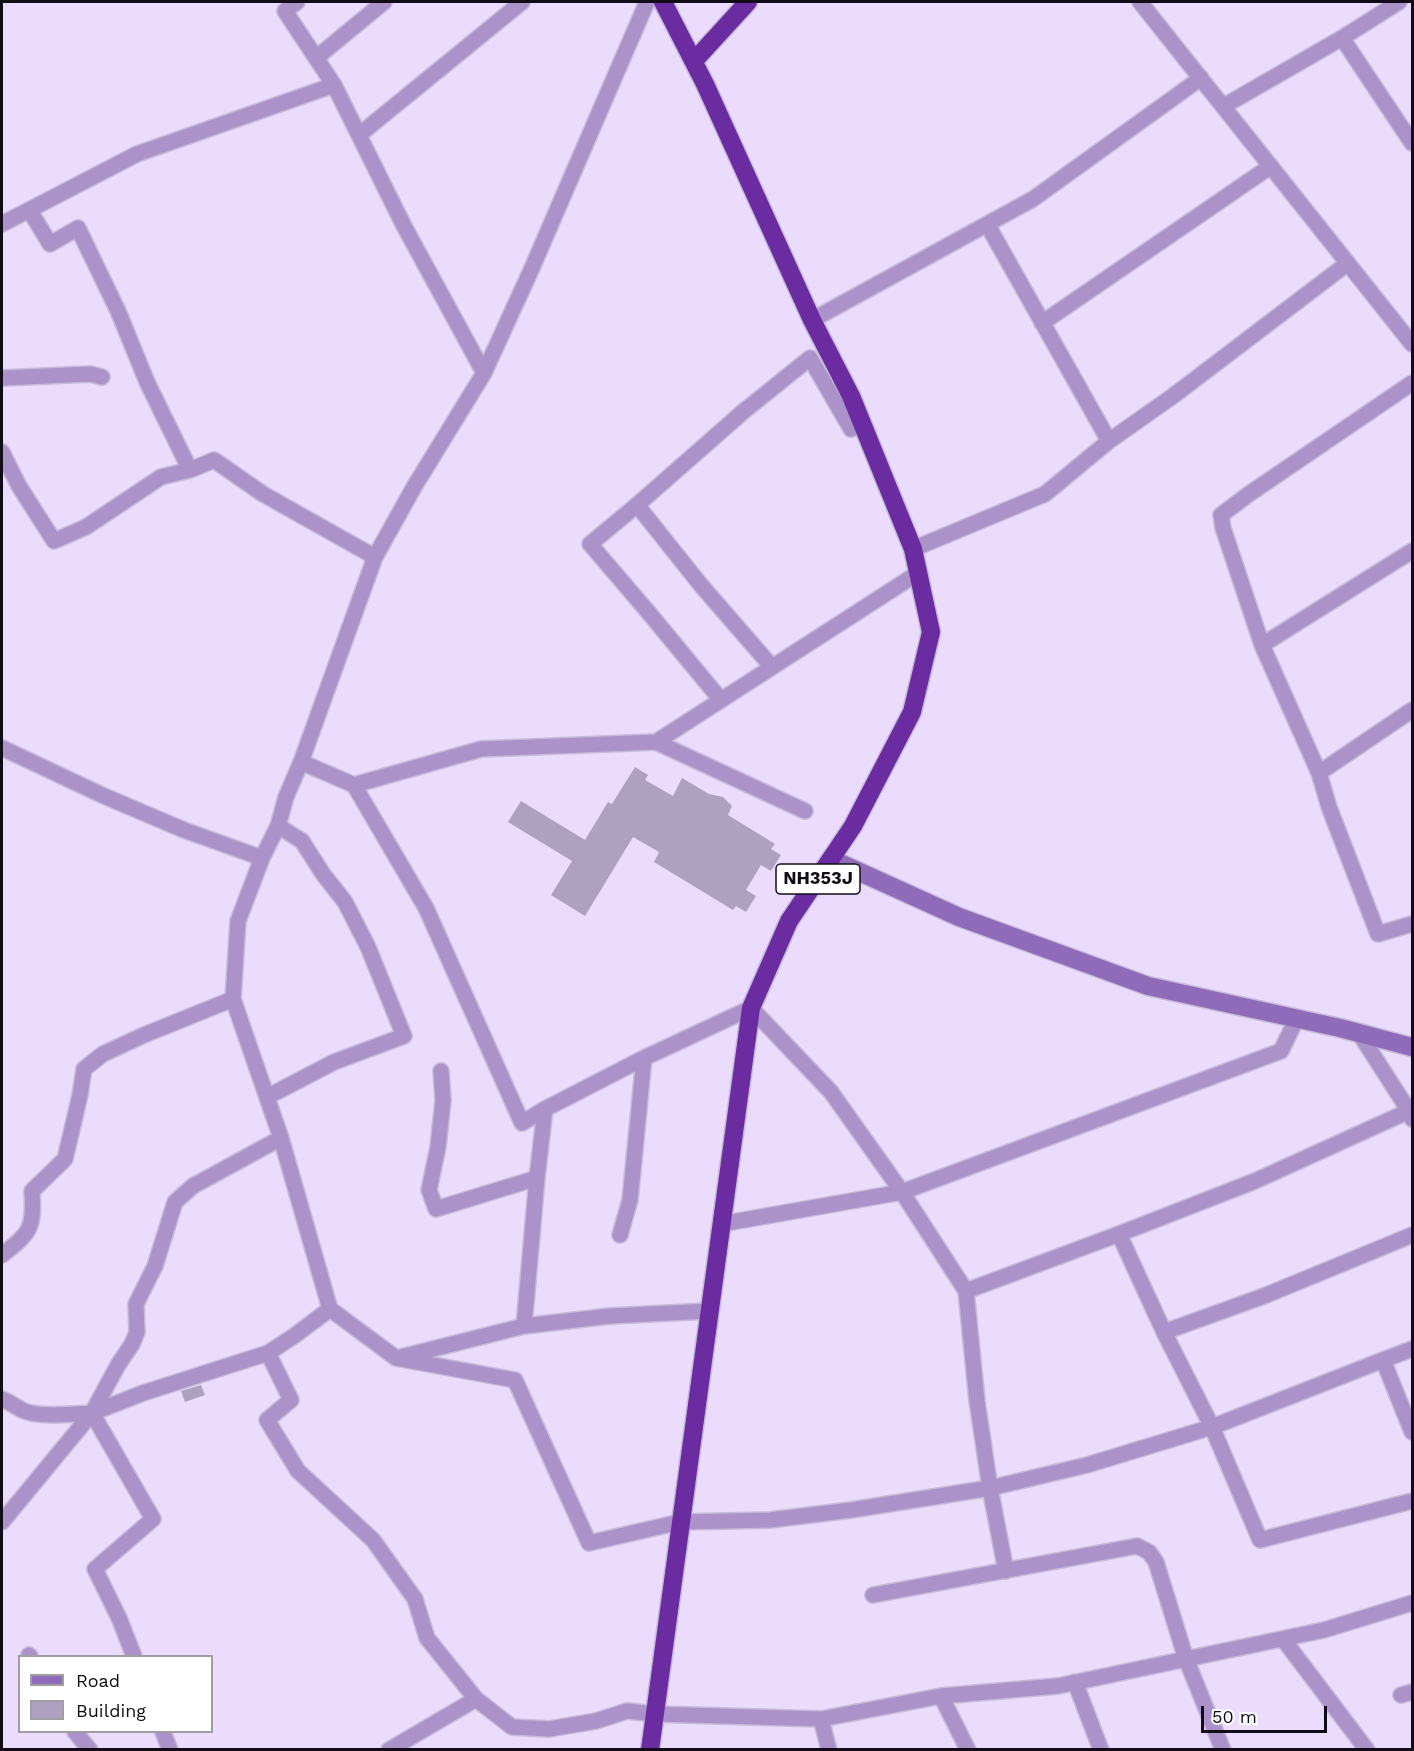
<!DOCTYPE html>
<html>
<head>
<meta charset="utf-8">
<style>
	body { margin:0 }
	#map { position:relative; width:1414px; height:1751px; overflow:hidden; background:#ebdcfe; font-family:"Work Sans",sans-serif }
	canvas { display:block }
	.frame { position:absolute; inset:0; border:3px solid #110c17; pointer-events:none }
	.legend { position:absolute; left:18px; top:1655px; width:195px; height:78px; box-sizing:border-box; background:#fff; border:2px solid #a09ea2; margin:0; padding:8px 10px; list-style:none; font-size:18px; color:#110c17 }
	.legend li { display:flex; align-items:center; gap:12px; height:30px }
	.legend b { width:30px; border:2px solid #a09ea2 }
	.scale { position:absolute; left:1201px; top:1706px; width:126px; height:27px; box-sizing:border-box; border:3px solid #110c17; border-top:0; padding-left:8px; font-size:18px; line-height:21px; white-space:nowrap; color:#110c17; -webkit-text-stroke:4px #fff; paint-order:stroke }
</style>
</head>
<body>
<div id="map">
<canvas width="1414" height="1751"></canvas>
<div class="frame"></div>
<ul class="legend">
<li><b style="height:8px;background:#906bb9"></b>Road</li>
<li><b style="height:16px;background:#aea0c1"></b>Building</li>
</ul>
<div class="scale">50 m</div>
</div>
<script>
const g = document.querySelector('canvas').getContext('2d');
g.lineJoin = 'round';
function paint(path, color) {
  g.fillStyle = color;
  g.fill(path, 'evenodd');
}
function stroke(path, color, width, dash) {
  g.strokeStyle = color;
  g.lineWidth = width;
  g.lineCap = dash ? 'butt' : 'round';
  g.setLineDash(dash || []);
  g.stroke(path);
}
function label(font, color, halo, rows, align = 'center') {
  g.font = font + ' "Work Sans",sans-serif';
  g.lineWidth = 5;
  g.setLineDash([]);
  g.textBaseline = 'middle';
  g.strokeStyle = halo;
  g.fillStyle = color;
  for (const [text, x, y, turn = 0] of rows) {
    g.save();
    g.translate(x, y);
    g.rotate((+turn || 0) * Math.PI / 180);
    g.textAlign = isNaN(turn) ? turn : align;
    if (halo) g.strokeText(text, 0, 0);
    g.fillText(text, 0, 0);
    g.restore();
  }
}
const building = new Path2D(`
	M635,767L648,775L645,780L673,796L682,778L709,794L723,797L732,806L728,815L775,844L771,849L781,855L771,871L761,865L746,890L756,896L746,912L736,906L733,910L654,862L659,852L633,837L585,916L551,895L572,861L508,822L521,801L585,840L608,802L612,804Z
	M201,1385L205,1395L185,1402L181,1391Z`);
const street = new Path2D(`
	M297,2L285,11L316,58
	M1140,2L1412,344
	M1342,38L1399,2
	M334,85L404,226L484,373
	M1224,106L1342,38L1412,143
	M359,135L522,2
	M30,211L50,244L78,228L118,311L147,382L190,470
	M2,224L137,154L334,85L316,58L384,2
	M987,224L1109,441
	M812,320L1033,199L1201,78
	M1042,323L1271,166
	M2,378L90,374L102,377
	M1412,383L1249,494L1221,515L1223,528L1262,645L1319,773L1329,807L1378,934L1412,924
	M2,452L19,486L54,541L86,527L161,477L190,470L214,460L263,494L375,557
	M637,505L744,411L810,358L851,429L863,425
	M913,549L1045,494L1109,441L1173,396L1348,263
	M1262,645L1412,551
	M721,700L649,613L590,544L637,505L700,584L772,667
	M656,742L918,573
	M2,748L104,796L184,830L262,858
	M301,762L354,785L481,749L656,742L805,811
	M1319,773L1412,710
	M354,785L426,908L522,1123L545,1109
	M1359,1033L1409,1111L1412,1119
	M644,1058L751,1008L831,1092L902,1192L966,1291L1119,1234L1255,1181L1409,1111
	M441,1071L443,1100L438,1147L429,1190L436,1209L537,1178
	M267,1097L334,1062L404,1036L368,947L345,902L323,874L302,841L278,826
	M721,1224L902,1192L1281,1051L1297,1018
	M1119,1234L1164,1332L1212,1427L1260,1540L1412,1501
	M2,1255C31,1232 34,1229 32,1191L65,1159L80,1095L84,1069L103,1054L144,1035L233,999
	M966,1291L977,1401L990,1488L1006,1571
	M330,1309L396,1358L515,1380L589,1543L680,1522L770,1520L851,1510L990,1488L1087,1465L1212,1427L1383,1360
	M524,1326L537,1178L545,1109L644,1058L630,1200L620,1235
	M1164,1332L1264,1296L1412,1235
	M1412,1349L1383,1360L1412,1432
	M268,1353L291,1400L267,1420L298,1471L373,1540L415,1599L427,1638L476,1699L389,1750
	M401,1357L524,1326L610,1316L709,1311
	M2,1399C9,1402 15,1406 22,1410C38,1418 74,1414 92,1413L153,1519L95,1569L119,1618L134,1656
	M92,1413L118,1365L132,1344L137,1332L136,1304L155,1266L175,1202L193,1186L281,1138
	M2,1522L92,1413L143,1393L268,1353L294,1336L330,1309L281,1138L233,999L238,921L262,858L278,826L286,797L301,762L375,557L414,487L484,373L532,268L647,2
	M873,1595L1137,1546L1149,1552L1156,1562L1186,1659L1223,1750
	M1283,1639L1367,1750
	M29,1655L30,1656
	M1075,1682L1101,1750
	M1401,1695L1412,1692
	M941,1696L968,1750
	M476,1699L512,1727L549,1729L596,1721L627,1711L655,1714L821,1719L829,1750
	M821,1719L941,1696L1058,1686L1324,1630L1412,1603
	M75,1732L90,1750
	M163,1732L170,1750`);
const secondary = new Path2D(`
	M831,859L959,917L1148,986L1340,1028L1412,1047`);
const highway = new Path2D(`
	M694,61L748,2
	M650,1750L751,1008L789,921L853,826L912,712L931,632L913,549L851,396L812,320L705,84L663,2`);
const shields = [
	[818,879,84]
];
const shieldNames = [
	["NH353J",818,879]
];
paint(building, '#aea0c1');
stroke(street, '#c8bbd9', 18);
stroke(secondary, '#c8bbd9', 21);
stroke(highway, '#c8bbd9', 21);
stroke(street, '#ab93c9', 15);
stroke(secondary, '#906bb9', 18);
stroke(highway, '#6c2ca1', 18);
for (const [x, y, w] of shields) {
  const box = new Path2D();
  box.roundRect(x - w / 2, y - 15, w, 30, 4.5);
  g.fillStyle = '#fff';
  g.fill(box);
  stroke(box, '#110c17', 1.5);
}
label('bold 18px', '#110c17', null, shieldNames);
</script>
</body>
</html>
